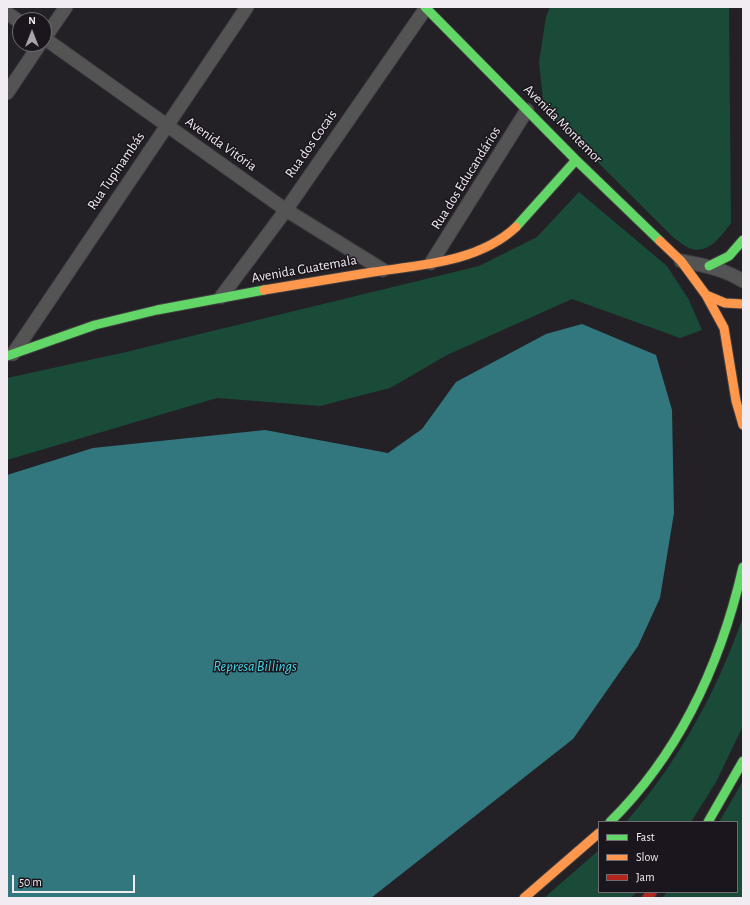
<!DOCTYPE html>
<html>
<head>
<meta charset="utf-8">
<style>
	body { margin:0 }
	#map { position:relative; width:750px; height:905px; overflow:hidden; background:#232125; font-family:"Alegreya Sans",sans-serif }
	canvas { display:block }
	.frame { position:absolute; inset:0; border:8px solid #f0ecf1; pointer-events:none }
	.legend { position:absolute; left:598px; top:821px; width:140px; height:72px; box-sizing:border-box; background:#1b161d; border:1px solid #706c72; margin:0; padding:5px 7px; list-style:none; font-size:12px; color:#f0ecf1 }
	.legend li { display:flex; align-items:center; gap:8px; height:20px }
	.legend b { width:20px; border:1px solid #706c72 }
	.north { position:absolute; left:12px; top:12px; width:40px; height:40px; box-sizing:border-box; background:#1b161d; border:1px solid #706c72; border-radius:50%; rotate:0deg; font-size:11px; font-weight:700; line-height:16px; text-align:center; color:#f0ecf1 }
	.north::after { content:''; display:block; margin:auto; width:14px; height:18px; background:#a8a5aa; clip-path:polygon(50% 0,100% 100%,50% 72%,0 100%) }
	.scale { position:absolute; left:12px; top:875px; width:123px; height:18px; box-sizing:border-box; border:2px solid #f0ecf1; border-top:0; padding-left:5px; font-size:12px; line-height:14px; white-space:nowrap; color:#f0ecf1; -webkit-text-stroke:3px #1b161d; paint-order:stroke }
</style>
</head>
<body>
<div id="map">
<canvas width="750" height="905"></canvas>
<div class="frame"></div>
<ul class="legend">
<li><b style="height:5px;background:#63d668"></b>Fast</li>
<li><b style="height:5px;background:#ff974d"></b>Slow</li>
<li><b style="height:5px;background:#b3261e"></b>Jam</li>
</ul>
<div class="north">N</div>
<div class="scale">50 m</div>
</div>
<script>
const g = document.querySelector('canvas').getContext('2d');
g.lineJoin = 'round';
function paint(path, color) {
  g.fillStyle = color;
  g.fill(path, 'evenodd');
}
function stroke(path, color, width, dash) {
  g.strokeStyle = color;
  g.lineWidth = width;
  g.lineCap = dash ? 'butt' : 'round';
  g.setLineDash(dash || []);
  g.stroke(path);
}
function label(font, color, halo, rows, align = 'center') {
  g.font = font + ' "Alegreya Sans",sans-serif';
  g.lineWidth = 3;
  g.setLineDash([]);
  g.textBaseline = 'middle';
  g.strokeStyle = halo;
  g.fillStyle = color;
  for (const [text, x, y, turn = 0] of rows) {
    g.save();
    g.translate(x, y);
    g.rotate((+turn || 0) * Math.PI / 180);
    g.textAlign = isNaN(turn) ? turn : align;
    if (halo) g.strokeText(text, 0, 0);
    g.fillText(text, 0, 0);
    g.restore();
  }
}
const green = new Path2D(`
	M550,7H729L731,223C722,235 708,256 689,248C684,246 679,241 674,238L544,109L539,62L546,17Z
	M579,192L667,266L689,300L702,330L680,338L572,299L447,355L390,388L320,406L217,398L7,460V378L126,352L479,266L537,237Z
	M743,617V726L716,782L691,822H626C679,761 716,693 743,617Z
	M743,781V898H662L667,892H737V822H719Z
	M599,850V892H637L631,898H544Z`);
const water = new Path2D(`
	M582,324L656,355L672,410L674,513L660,598L638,646L573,739L371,898H7V475L93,448L265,430L388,453L422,429L456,382L546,334Z`);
const street = new Path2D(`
	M7,13L20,22
	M44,38L286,210L383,270
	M44,39L66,7
	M7,93L40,44
	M681,261C703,265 724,269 743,281
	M431,263L527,110
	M221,297L286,210L426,8
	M13,354L247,7`);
const fast = new Path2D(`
	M425,7L576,160L660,241
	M516,227L576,160
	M709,266L729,256L743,240
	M7,356L95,325L157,310L264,290
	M610,822C681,752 721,663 743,567
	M708,822L743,761`);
const slow = new Path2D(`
	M660,241L681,261L706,295L725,303L743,304
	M264,290C301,284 337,278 373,272C421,265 479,262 516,227
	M706,295L724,328L736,401L743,425
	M524,898L599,833`);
const jam = new Path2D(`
	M647,898L652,892`);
const streetNames = [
	["Avenida Montemor",563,124,45],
	["Avenida Vitória",221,144,35],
	["Rua dos Cocais",311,144,-55],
	["Rua Tupinambás",116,171,-56],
	["Rua dos Educandários",466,178,-58],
	["Avenida Guatemala",304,269,-10]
];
const waterNames = [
	["Represa Billings",255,666]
];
paint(green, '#194b38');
paint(water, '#32767e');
stroke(street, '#403e41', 15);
stroke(fast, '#403e41', 11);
stroke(slow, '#403e41', 11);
stroke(jam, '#403e41', 11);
stroke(street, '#545455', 13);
stroke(fast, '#63d668', 9);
stroke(slow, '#ff974d', 9);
stroke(jam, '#b3261e', 9);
label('14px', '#f0ecf1', '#1b161d', streetNames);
label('italic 15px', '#42d5e6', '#1b161d', waterNames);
</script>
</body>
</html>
